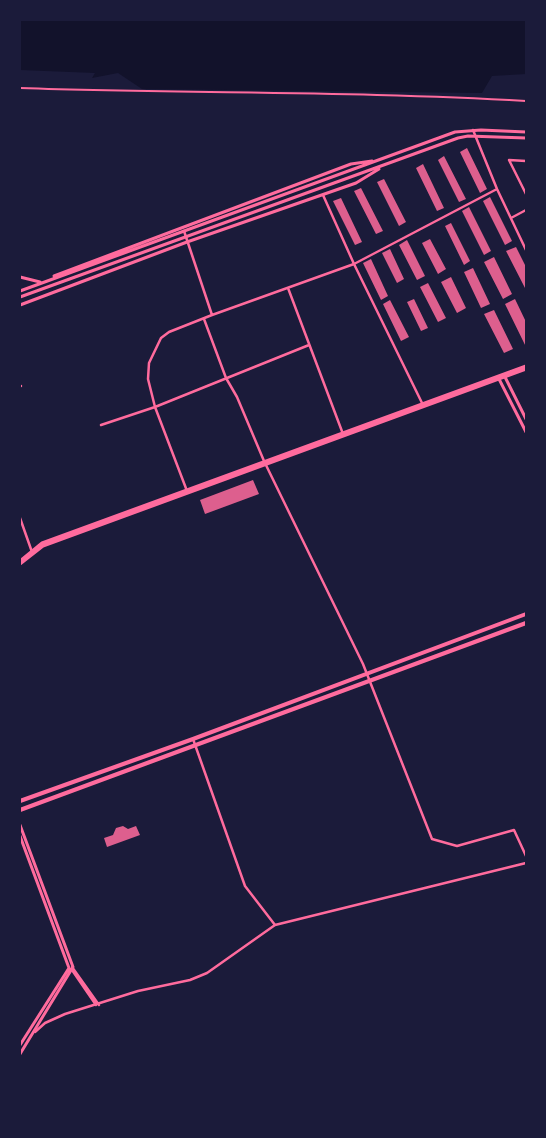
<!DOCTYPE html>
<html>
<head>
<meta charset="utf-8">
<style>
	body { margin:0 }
	#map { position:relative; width:546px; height:1138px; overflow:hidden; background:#1b1b3a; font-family:Figtree,sans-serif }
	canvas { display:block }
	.frame { position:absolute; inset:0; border:21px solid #1b1b3a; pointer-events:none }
</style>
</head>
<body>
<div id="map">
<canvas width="546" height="1138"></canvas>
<div class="frame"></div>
</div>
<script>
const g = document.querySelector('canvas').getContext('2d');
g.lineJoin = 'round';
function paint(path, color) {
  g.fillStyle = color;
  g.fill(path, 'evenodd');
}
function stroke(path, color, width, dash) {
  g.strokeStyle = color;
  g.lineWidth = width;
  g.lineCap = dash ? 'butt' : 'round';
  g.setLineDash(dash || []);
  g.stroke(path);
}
const water = new Path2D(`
	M20,20H526V74L492,76L482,93L142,89L118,73L92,78L95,73L20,70Z`);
const building = new Path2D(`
	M467,148L487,189L480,193L460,152Z
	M444,156L466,199L459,202L438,160Z
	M423,164L444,208L437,211L416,168Z
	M384,179L406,222L399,226L377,182Z
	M361,188L383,231L376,234L354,191Z
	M490,197L512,241L505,245L483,201Z
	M341,198L362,242L355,245L333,201Z
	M469,207L491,251L484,255L462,211Z
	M451,223L470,261L464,265L445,226Z
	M430,239L446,269L438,274L422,243Z
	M407,240L425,276L417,280L399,245Z
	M516,247L526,267V287L525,288L506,251Z
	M390,249L404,279L397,283L382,253Z
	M494,257L512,294L503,299L484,262Z
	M371,259L388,296L381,300L363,263Z
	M473,268L490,304L481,308L464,272Z
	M451,277L466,308L457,313L441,282Z
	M428,283L446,318L438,322L420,287Z
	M414,299L428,328L421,331L407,302Z
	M515,299L526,322V347L505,304Z
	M390,300L409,337L401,341L383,304Z
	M494,310L513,349L504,353L484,314Z
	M253,480L259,494L205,514L200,500Z
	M123,826L128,829L136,826L140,835L107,847L104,838L113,835L116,828Z`);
const pedestrian = new Path2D(`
	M20,88C189,94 358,91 526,101`);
const minor = new Path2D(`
	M473,130L497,189L526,250
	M526,161L509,160L526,194
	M323,195L354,264L423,405
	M511,218L526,210
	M184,231L212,315
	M288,288L343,434
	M204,319L226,378L237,397L264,461L363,664L432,839L457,846L514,830L526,856
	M20,386H21
	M101,425L155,407L309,345
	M187,491L155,407L148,379L149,363L161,338L169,332L212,315L354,264L497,189
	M20,518L32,552
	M193,739L245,886L275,925
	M72,967L99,1005
	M72,970L96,1005
	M35,1032L45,1023L65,1014L138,991L190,980L207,973L275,925L526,863`);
const tertiary = new Path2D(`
	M504,375L526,419
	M499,379L526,432
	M20,561L42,543L526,366
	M20,564L43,546L526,369
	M20,825L73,967L20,1054
	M20,836L69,968L20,1045`);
const secondary = new Path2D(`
	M54,276L351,164L372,161
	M20,277L40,282
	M20,291L455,132L481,130L526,132
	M20,297L458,138L468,136L526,138
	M20,305L187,242L356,183L379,169`);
const primary = new Path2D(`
	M20,801L193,739L526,614
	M20,810L526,623`);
paint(water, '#12122b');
paint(building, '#dd5f8e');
stroke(pedestrian, '#ff6b9d', 2);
stroke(minor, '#ff6b9d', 2.5);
stroke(tertiary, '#ff6b9d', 3);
stroke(secondary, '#ff6b9d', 3);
stroke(primary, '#ff6b9d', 4);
</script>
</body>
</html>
